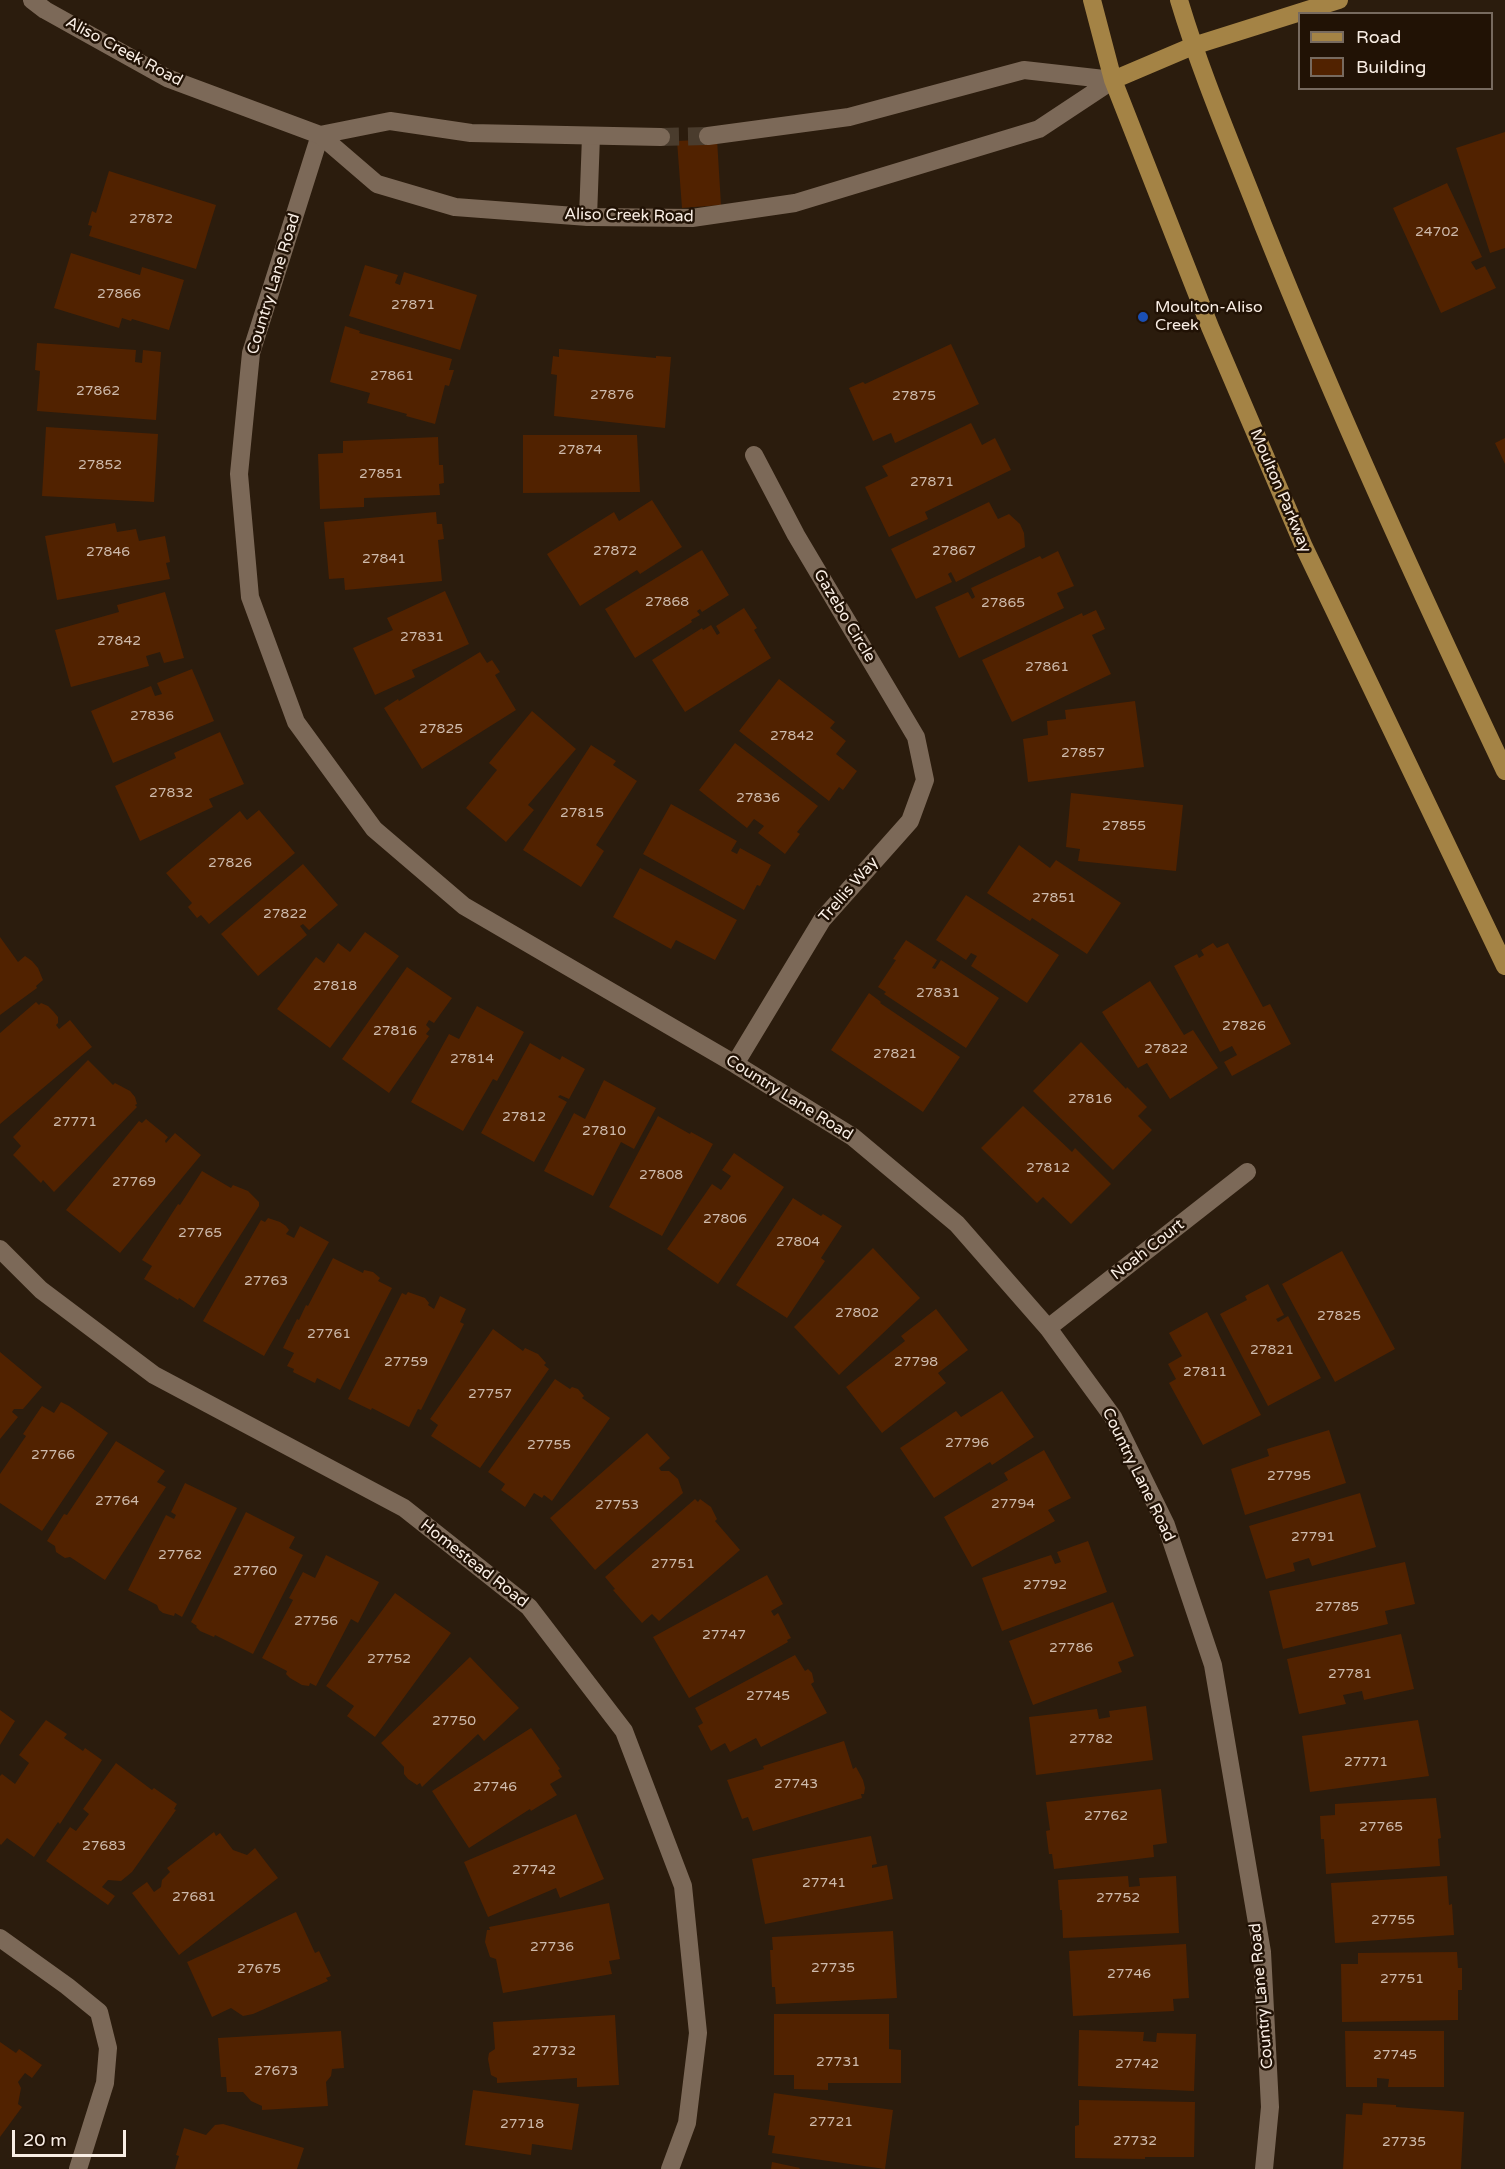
<!DOCTYPE html>
<html>
<head>
<meta charset="utf-8">
<style>
	body { margin:0 }
	#map { position:relative; width:1505px; height:2169px; overflow:hidden; background:#2b1c0d; font-family:"Varela Round",sans-serif }
	canvas { display:block }
	.legend { position:absolute; left:1298px; top:12px; width:195px; height:78px; box-sizing:border-box; background:#211205; border:2px solid #776a5f; margin:0; padding:8px 10px; list-style:none; font-size:18px; color:#f9eee5 }
	.legend li { display:flex; align-items:center; gap:12px; height:30px }
	.legend b { width:30px; border:2px solid #776a5f }
	.scale { position:absolute; left:12px; top:2130px; width:114px; height:27px; box-sizing:border-box; border:3px solid #f9eee5; border-top:0; padding-left:8px; font-size:18px; line-height:21px; white-space:nowrap; color:#f9eee5; -webkit-text-stroke:4px #211205; paint-order:stroke }
</style>
</head>
<body>
<div id="map">
<canvas width="1505" height="2169"></canvas>
<ul class="legend">
<li><b style="height:8px;background:#a48345"></b>Road</li>
<li><b style="height:16px;background:#512200"></b>Building</li>
</ul>
<div class="scale">20 m</div>
</div>
<script>
const g = document.querySelector('canvas').getContext('2d');
g.lineJoin = 'round';
function paint(path, color) {
  g.fillStyle = color;
  g.fill(path, 'evenodd');
}
function stroke(path, color, width, dash) {
  g.strokeStyle = color;
  g.lineWidth = width;
  g.lineCap = dash ? 'butt' : 'round';
  g.setLineDash(dash || []);
  g.stroke(path);
}
function label(font, color, halo, rows, align = 'center') {
  g.font = font + ' "Varela Round",sans-serif';
  g.lineWidth = 5;
  g.setLineDash([]);
  g.textBaseline = 'middle';
  g.strokeStyle = halo;
  g.fillStyle = color;
  for (const [text, x, y, turn = 0] of rows) {
    g.save();
    g.translate(x, y);
    g.rotate((+turn || 0) * Math.PI / 180);
    g.textAlign = isNaN(turn) ? turn : align;
    if (halo) g.strokeText(text, 0, 0);
    g.fillText(text, 0, 0);
    g.restore();
  }
}
const building = new Path2D(`
	M1505,132V248L1490,253L1456,148Z
	M717,139L721,205L682,208L677,141Z
	M109,171L216,205L196,269L89,236L92,226L88,225L92,211L96,213Z
	M1447,183L1482,257L1471,262L1476,270L1485,266L1496,288L1441,313L1393,208Z
	M71,253L140,275L142,267L184,280L169,330L132,319L131,321L122,318L119,328L54,308Z
	M365,265L398,275L395,283L400,285L404,272L477,295L460,350L349,316Z
	M345,326L360,331L359,333L452,359L449,370H454L449,386L445,385L435,424L406,416L407,414L367,403L370,393L330,382Z
	M37,343L136,350L135,362L142,363L143,350L161,352L156,420L37,411L40,371L35,370Z
	M951,344L979,404L895,443L891,433L873,441L849,388L863,382L865,384Z
	M559,349L656,358V356L671,357L665,428L554,416L557,375L551,374L553,356L559,357Z
	M971,423L982,445L995,438L1011,470L925,512L928,519L889,537L865,487L888,476L882,466Z
	M46,427L158,434L154,502L42,496Z
	M523,435H637L640,492L523,493Z
	M438,437L439,465H443L444,483L439,484L440,495L364,498V507L320,509L318,454L343,453V441Z
	M1505,438V464L1495,443Z
	M652,500L682,547L640,574L637,570L580,606L547,554L614,512L619,521Z
	M989,502L998,519L1009,514L1020,524L1024,533L1025,547L956,582L951,572L948,574L952,582L916,599L891,549Z
	M436,512L437,524H442L444,539L438,540L442,581L345,590L344,578L329,579L324,522Z
	M115,523L117,532L136,529L139,541L165,536L170,562L166,563L170,579L57,600L45,536Z
	M702,550L729,595L702,612L700,609L697,611L700,615L691,620L692,622L635,658L605,609Z
	M1058,551L1074,586L1057,593L1064,608L959,658L935,607L968,592L972,599L975,597L971,588L1040,556L1042,559Z
	M445,591L469,644L412,670L415,677L375,695L353,648L393,630L387,618Z
	M165,592L184,658L164,663L160,652L146,656L149,666L71,687L55,630L119,612L117,605Z
	M744,608L757,628L754,630L771,658L685,712L652,660L702,628L703,630L711,625L717,635L720,633L716,626Z
	M1096,610L1105,629L1092,635L1111,674L1012,722L982,660L1082,613L1083,616Z
	M480,652L487,663L492,660L500,672L495,675L516,710L422,769L384,708L398,699L399,701Z
	M192,669L214,721L113,763L91,711L151,686L155,696L162,694L157,683Z
	M779,679L835,722L830,728L846,741L836,754L857,771L843,790L839,787L829,801L739,731Z
	M1135,701L1144,767L1028,782L1023,739L1048,735L1047,721L1066,719L1065,710Z
	M532,711L576,749L528,805L534,810L506,842L466,808L497,770L489,763Z
	M220,732L244,784L209,799L213,807L140,841L115,786L176,758L174,753Z
	M735,743L818,806L797,832L800,834L785,854L758,833L764,826L754,819L747,828L699,790Z
	M591,745L616,761L613,765L637,781L596,845L604,851L581,887L523,850Z
	M1071,793L1183,805L1176,871L1078,861L1080,849L1066,847Z
	M671,804L737,841L731,851L737,854L740,848L771,865L760,886L757,885L744,910L643,854Z
	M259,810L295,853L209,924L201,915L197,918L188,907L192,903L166,873L240,811L247,820Z
	M1019,845L1050,868L1056,860L1121,903L1087,954L1032,918L1030,921L987,893Z
	M303,864L338,905L309,930L303,924L300,926L307,935L258,976L221,934Z
	M640,868L737,920L715,960L676,940L671,949L613,917Z
	M966,895L1059,955L1027,1003L971,966L977,956L971,953L966,960L936,940Z
	M365,932L399,956L330,1048L277,1009L316,957L324,963L338,943L350,952Z
	M0,937L18,962L25,956L32,961L38,968L43,980L36,986L37,988L0,1015Z
	M906,940L937,960L932,968L935,969L941,960L999,998L966,1048L884,994L886,992L878,987L896,960L893,959Z
	M1213,943L1217,948L1228,943L1263,1007L1270,1004L1291,1044L1232,1076L1224,1062L1237,1055L1232,1046L1220,1052L1174,966L1197,954L1199,958L1204,955L1201,950Z
	M407,967L452,998L434,1023L429,1020L426,1025L430,1029L426,1034L429,1036L389,1093L342,1059Z
	M1150,981L1184,1035L1193,1030L1218,1068L1170,1099L1147,1063L1138,1068L1102,1012Z
	M869,993L881,1002L880,1003L960,1057L923,1112L831,1050Z
	M36,1002L39,1005L41,1003L48,1006L53,1011L58,1017V1023L56,1025L59,1029L70,1020L92,1047L0,1124V1033Z
	M477,1006L524,1032L497,1081L493,1079L463,1131L411,1102L449,1034L459,1039Z
	M1081,1042L1126,1089L1127,1087L1147,1107L1138,1116L1152,1130L1113,1170L1033,1091Z
	M530,1043L560,1060L562,1056L585,1069L569,1099L560,1095L558,1097L567,1102L534,1162L481,1133Z
	M88,1060L113,1085L115,1083L130,1091L135,1097L137,1104L135,1105L137,1107L54,1192L43,1180L41,1183L13,1155L21,1146L13,1137Z
	M604,1080L656,1108L634,1149L621,1142L593,1196L544,1171L574,1113L585,1119Z
	M1023,1106L1072,1152L1075,1148L1111,1184L1071,1224L1043,1197L1037,1203L981,1148Z
	M658,1116L690,1134L691,1132L713,1144L662,1236L609,1207Z
	M146,1119L168,1137L165,1141L166,1143L175,1133L201,1155L120,1253L66,1210L139,1121L142,1123Z
	M734,1153L784,1187L718,1284L667,1249L712,1184L721,1190L731,1176L722,1170Z
	M202,1171L231,1188L233,1185L248,1191L259,1202V1206L194,1308L179,1298L178,1300L144,1279L152,1266L142,1260L178,1204L180,1205Z
	M793,1198L821,1216L823,1214L842,1226L821,1258L825,1261L787,1318L736,1285Z
	M268,1218L280,1222L286,1226L289,1230L286,1234L294,1238L300,1226L329,1242L264,1356L203,1321L261,1220L265,1222Z
	M873,1248L920,1298L839,1375L794,1327Z
	M1342,1251L1395,1349L1335,1382L1282,1284Z
	M333,1258L363,1273L364,1270L373,1272L380,1278L378,1281L392,1288L340,1390L317,1378L315,1383L293,1372L294,1369L287,1366L294,1353L283,1348L297,1319L299,1320L306,1305L308,1306Z
	M1268,1284L1284,1315L1276,1319L1278,1322L1288,1316L1321,1378L1268,1406L1220,1314L1247,1300L1245,1296Z
	M408,1292L425,1298L429,1303L428,1305L434,1309L440,1296L466,1309L460,1322L464,1324L421,1410L418,1409L409,1427L372,1408L371,1410L348,1399L402,1293L406,1295Z
	M936,1309L968,1350L938,1373L946,1383L882,1433L846,1387L905,1341L901,1336Z
	M1207,1312L1261,1415L1203,1445L1169,1383L1176,1379L1168,1364L1182,1356L1169,1333Z
	M493,1329L523,1351L525,1348L538,1354L546,1363L544,1365L549,1369L480,1468L431,1436L438,1425L430,1419Z
	M0,1352L42,1387L23,1409H14L12,1412L18,1417L0,1439Z
	M555,1379L570,1389L572,1387L578,1389L584,1396L582,1398L610,1418L552,1501L544,1495L542,1498L534,1493L525,1507L501,1490L505,1484L488,1472Z
	M1002,1391L1034,1437L992,1465L990,1462L934,1498L900,1448L956,1411L961,1417Z
	M61,1402L69,1406L108,1433L42,1531L0,1503V1474L26,1436L23,1434L42,1406L54,1413Z
	M1329,1430L1346,1483L1245,1515L1231,1469L1269,1456L1267,1449Z
	M647,1433L670,1458L659,1468L661,1471H669L678,1479L683,1493L595,1570L550,1518Z
	M116,1441L165,1471L157,1482L166,1487L105,1580L70,1557L65,1558L56,1552L55,1546L47,1541L64,1514L67,1515Z
	M1044,1450L1071,1498L1048,1510L1055,1521L972,1567L944,1517L1008,1480L1004,1473Z
	M185,1483L237,1508L182,1617L175,1613L174,1616L163,1613L159,1610L157,1605L128,1590L166,1515L174,1519L176,1515L171,1512Z
	M1360,1493L1376,1547L1312,1566L1309,1558L1293,1563L1295,1571L1266,1579L1249,1526Z
	M695,1499L698,1502L700,1499L711,1507L717,1519L715,1521L740,1550L659,1621L652,1614L642,1623L613,1590L615,1589L605,1577Z
	M246,1512L295,1537L289,1548L303,1555L253,1654L215,1635L214,1637L200,1631L196,1627L197,1626L191,1622Z
	M1088,1541L1107,1592L1002,1631L982,1578L1051,1555L1055,1564L1061,1562L1057,1552Z
	M326,1555L379,1582L358,1623L351,1619L316,1686L310,1683L309,1686L302,1685L290,1678L286,1674L287,1671L262,1658L293,1600L289,1598L303,1572L315,1578Z
	M1405,1562L1415,1604L1385,1611L1388,1624L1283,1649L1269,1591Z
	M767,1575L783,1604L771,1611L774,1616L778,1613L791,1638L787,1640L788,1642L689,1698L653,1637Z
	M395,1593L451,1633L375,1737L347,1716L354,1706L326,1686Z
	M1113,1602L1134,1656L1118,1662L1122,1672L1033,1705L1009,1641Z
	M1401,1634L1414,1689L1364,1700L1362,1691L1343,1695L1346,1704L1299,1714L1287,1659Z
	M795,1655L805,1671L808,1669L812,1673L814,1682L811,1684L827,1713L761,1747L756,1738L730,1752L725,1743L711,1751L698,1726L703,1723L695,1708Z
	M470,1657L519,1708L484,1741L478,1734L422,1787L420,1783L417,1785L408,1779L404,1774V1767L381,1743Z
	M1146,1706L1153,1760L1036,1775L1029,1717L1097,1709L1099,1719L1110,1717L1109,1711Z
	M0,1710L15,1721L0,1745Z
	M46,1720L67,1734L64,1738L83,1751L85,1748L102,1760L60,1824L58,1822L34,1857L7,1838L1,1845L0,1844V1776L2,1774L15,1784L29,1763L19,1755Z
	M1418,1720L1429,1776L1310,1792L1302,1736Z
	M531,1728L560,1769L558,1770L562,1777L550,1784L557,1795L531,1811L530,1809L469,1848L432,1791Z
	M844,1741L853,1769L856,1767L863,1780L865,1788L864,1794H861L862,1798L753,1831L748,1817L742,1819L727,1780L764,1769L763,1766Z
	M116,1763L152,1790L154,1788L177,1804L174,1809L176,1810L132,1872L121,1881L108,1880L102,1887L115,1896L108,1905L46,1861L70,1827L76,1831L89,1814L83,1809Z
	M1161,1789L1167,1843L1153,1845L1154,1857L1054,1869L1052,1854H1049L1046,1831L1050,1830L1046,1802Z
	M1436,1798L1441,1838L1438,1839L1440,1866L1326,1874L1324,1839H1321L1320,1816L1335,1815V1804Z
	M576,1814L604,1879L560,1898L556,1888L488,1917L464,1862Z
	M214,1832L216,1836L220,1833L233,1850L247,1855L255,1848L278,1878L179,1955L132,1893L147,1882L154,1892L161,1887L162,1880L170,1872L167,1868Z
	M871,1836L877,1864L872,1865V1868L887,1865L893,1899L765,1924L752,1859Z
	M1128,1876L1129,1887L1140,1886L1139,1878L1176,1876L1179,1933L1063,1938L1062,1910H1060L1058,1880Z
	M1447,1876L1449,1905L1452,1904L1454,1935L1335,1943L1331,1883Z
	M609,1903L620,1959L609,1961L612,1974L503,1993L496,1959L490,1957L485,1942L487,1930H490L489,1927Z
	M296,1912L315,1953L319,1951L331,1976L326,1978L328,1981L253,2014L243,2016L231,2008L212,2017L187,1962Z
	M893,1931L897,1998L776,2004L775,1987H772L770,1950H773L772,1937Z
	M1186,1944L1189,1998L1173,1999L1174,2011L1073,2016L1069,1951Z
	M1457,1952L1458,1968H1462V1990H1458V2020L1342,2022L1341,1964H1358V1953Z
	M774,2014H889V2049L901,2050V2083H828V2090L794,2089V2075H774Z
	M615,2015L619,2085L577,2087V2078L497,2083V2078L491,2075L488,2059L489,2053L495,2049L493,2022Z
	M1079,2030L1144,2032L1143,2041L1156,2042L1157,2033L1196,2034L1194,2091L1078,2086Z
	M341,2031L344,2068L332,2069L331,2076L326,2082L328,2106L262,2110V2106L251,2101L243,2092H227L226,2077H221L218,2038Z
	M1345,2031H1444V2087H1388L1389,2079L1377,2078V2087H1346Z
	M0,2042L16,2053L19,2049L42,2065L32,2078L25,2073L18,2082L21,2088L18,2104L22,2107L0,2137Z
	M473,2090L579,2104L572,2150L532,2144L531,2155L465,2145Z
	M774,2093L893,2110L885,2169L772,2153L775,2136L768,2135Z
	M1079,2100L1195,2102L1194,2157H1145V2159L1075,2158V2126L1079,2125Z
	M1363,2103L1396,2105V2107L1464,2112L1461,2169H1343L1346,2114L1362,2115Z
	M223,2124L304,2148L297,2169H175L179,2156L176,2155L184,2128L206,2135L215,2125Z
	M772,2162L800,2168L799,2169H771Z`);
const tertiaryTunnel = new Path2D(`
	M661,137L708,136`);
const service = new Path2D(`
	M588,217L591,136`);
const minor = new Path2D(`
	M320,135L251,353L239,474L250,597L296,722L374,829L464,906L735,1064L853,1137L957,1224L1048,1328L1113,1417L1166,1525L1213,1665L1262,1952L1270,2107L1264,2169
	M735,1064L822,920L910,821L925,780L916,737L796,535L754,455
	M0,1249L41,1290L154,1375L404,1508L529,1607L624,1731L683,1886L698,2033L687,2123L670,2169
	M1048,1328L1247,1172
	M0,1938L67,1986L99,2012L108,2048L105,2083L78,2169`);
const tertiary = new Path2D(`
	M32,0L45,10L167,78L320,135L377,184L455,207L588,217L692,218L795,203L1039,129L1113,80
	M320,135L390,121L471,133L661,137
	M708,136L849,117L1024,70L1113,80`);
const primary = new Path2D(`
	M1092,0L1113,80L1210,327L1304,547L1505,966
	M1179,0C1202,77 1234,150 1263,225C1337,410 1420,591 1505,771
	M1113,80L1193,46L1339,0`);
const markers = [
	[1143,317,6,"#1a4fb4"]
];
const numberNames = [
	["27872",151,219],
	["24702",1437,232],
	["27866",119,294],
	["27871",413,305],
	["27861",392,376],
	["27862",98,391],
	["27876",612,395],
	["27875",914,396],
	["27874",580,450],
	["27852",100,465],
	["27851",381,474],
	["27871",932,482],
	["27872",615,551],
	["27867",954,551],
	["27846",108,552],
	["27841",384,559],
	["27868",667,602],
	["27865",1003,603],
	["27831",422,637],
	["27842",119,641],
	["27861",1047,667],
	["27836",152,716],
	["27825",441,729],
	["27842",792,736],
	["27857",1083,753],
	["27832",171,793],
	["27836",758,798],
	["27815",582,813],
	["27855",1124,826],
	["27826",230,863],
	["27851",1054,898],
	["27822",285,914],
	["27818",335,986],
	["27831",938,993],
	["27826",1244,1026],
	["27816",395,1031],
	["27822",1166,1049],
	["27821",895,1054],
	["27814",472,1059],
	["27816",1090,1099],
	["27812",524,1117],
	["27771",75,1122],
	["27810",604,1131],
	["27812",1048,1168],
	["27808",661,1175],
	["27769",134,1182],
	["27806",725,1219],
	["27765",200,1233],
	["27804",798,1242],
	["27763",266,1281],
	["27802",857,1313],
	["27825",1339,1316],
	["27761",329,1334],
	["27821",1272,1350],
	["27759",406,1362],
	["27798",916,1362],
	["27811",1205,1372],
	["27757",490,1394],
	["27796",967,1443],
	["27755",549,1445],
	["27766",53,1455],
	["27795",1289,1476],
	["27764",117,1501],
	["27794",1013,1504],
	["27753",617,1505],
	["27791",1313,1537],
	["27762",180,1555],
	["27751",673,1564],
	["27760",255,1571],
	["27792",1045,1585],
	["27785",1337,1607],
	["27756",316,1621],
	["27747",724,1635],
	["27786",1071,1648],
	["27752",389,1659],
	["27781",1350,1674],
	["27745",768,1696],
	["27750",454,1721],
	["27782",1091,1739],
	["27771",1366,1762],
	["27743",796,1784],
	["27746",495,1787],
	["27762",1106,1816],
	["27765",1381,1827],
	["27683",104,1846],
	["27742",534,1870],
	["27741",824,1883],
	["27681",194,1897],
	["27752",1118,1898],
	["27755",1393,1920],
	["27736",552,1947],
	["27735",833,1968],
	["27675",259,1969],
	["27746",1129,1974],
	["27751",1402,1979],
	["27732",554,2051],
	["27745",1395,2055],
	["27731",838,2062],
	["27742",1137,2064],
	["27673",276,2071],
	["27721",831,2122],
	["27718",522,2124],
	["27732",1135,2141],
	["27735",1404,2142]
];
const streetNames = [
	["Aliso Creek Road",124,52,28],
	["Aliso Creek Road",629,216,1],
	["Country Lane Road",274,284,-73],
	["Moulton Parkway",1280,491,67],
	["Gazebo Circle",844,616,59],
	["Trellis Way",849,890,-49],
	["Country Lane Road",789,1098,32],
	["Noah Court",1148,1250,-38],
	["Country Lane Road",1138,1475,64],
	["Homestead Road",474,1564,38],
	["Country Lane Road",1262,1996,-95]
];
const poiNames = [
	["Moulton-Aliso",1155,308],
	["Creek",1155,326]
];
paint(building, '#512200');
stroke(tertiaryTunnel, '#4a3c2d', 18, [18, 9]);
stroke(service, '#7c6958', 18);
stroke(minor, '#7c6958', 18);
stroke(tertiary, '#7c6958', 18);
stroke(primary, '#a48345', 18);
for (const [x, y, r, color] of markers) {
  const dot = new Path2D();
  dot.arc(x, y, r, 0, 2 * Math.PI);
  g.fillStyle = color;
  g.fill(dot);
  stroke(dot, '#211205', 2);
}
label('14px', '#cfbbac', null, numberNames);
label('16px', '#f9eee5', '#211205', streetNames);
label('16px', '#f9eee5', '#211205', poiNames, 'left');
</script>
</body>
</html>
